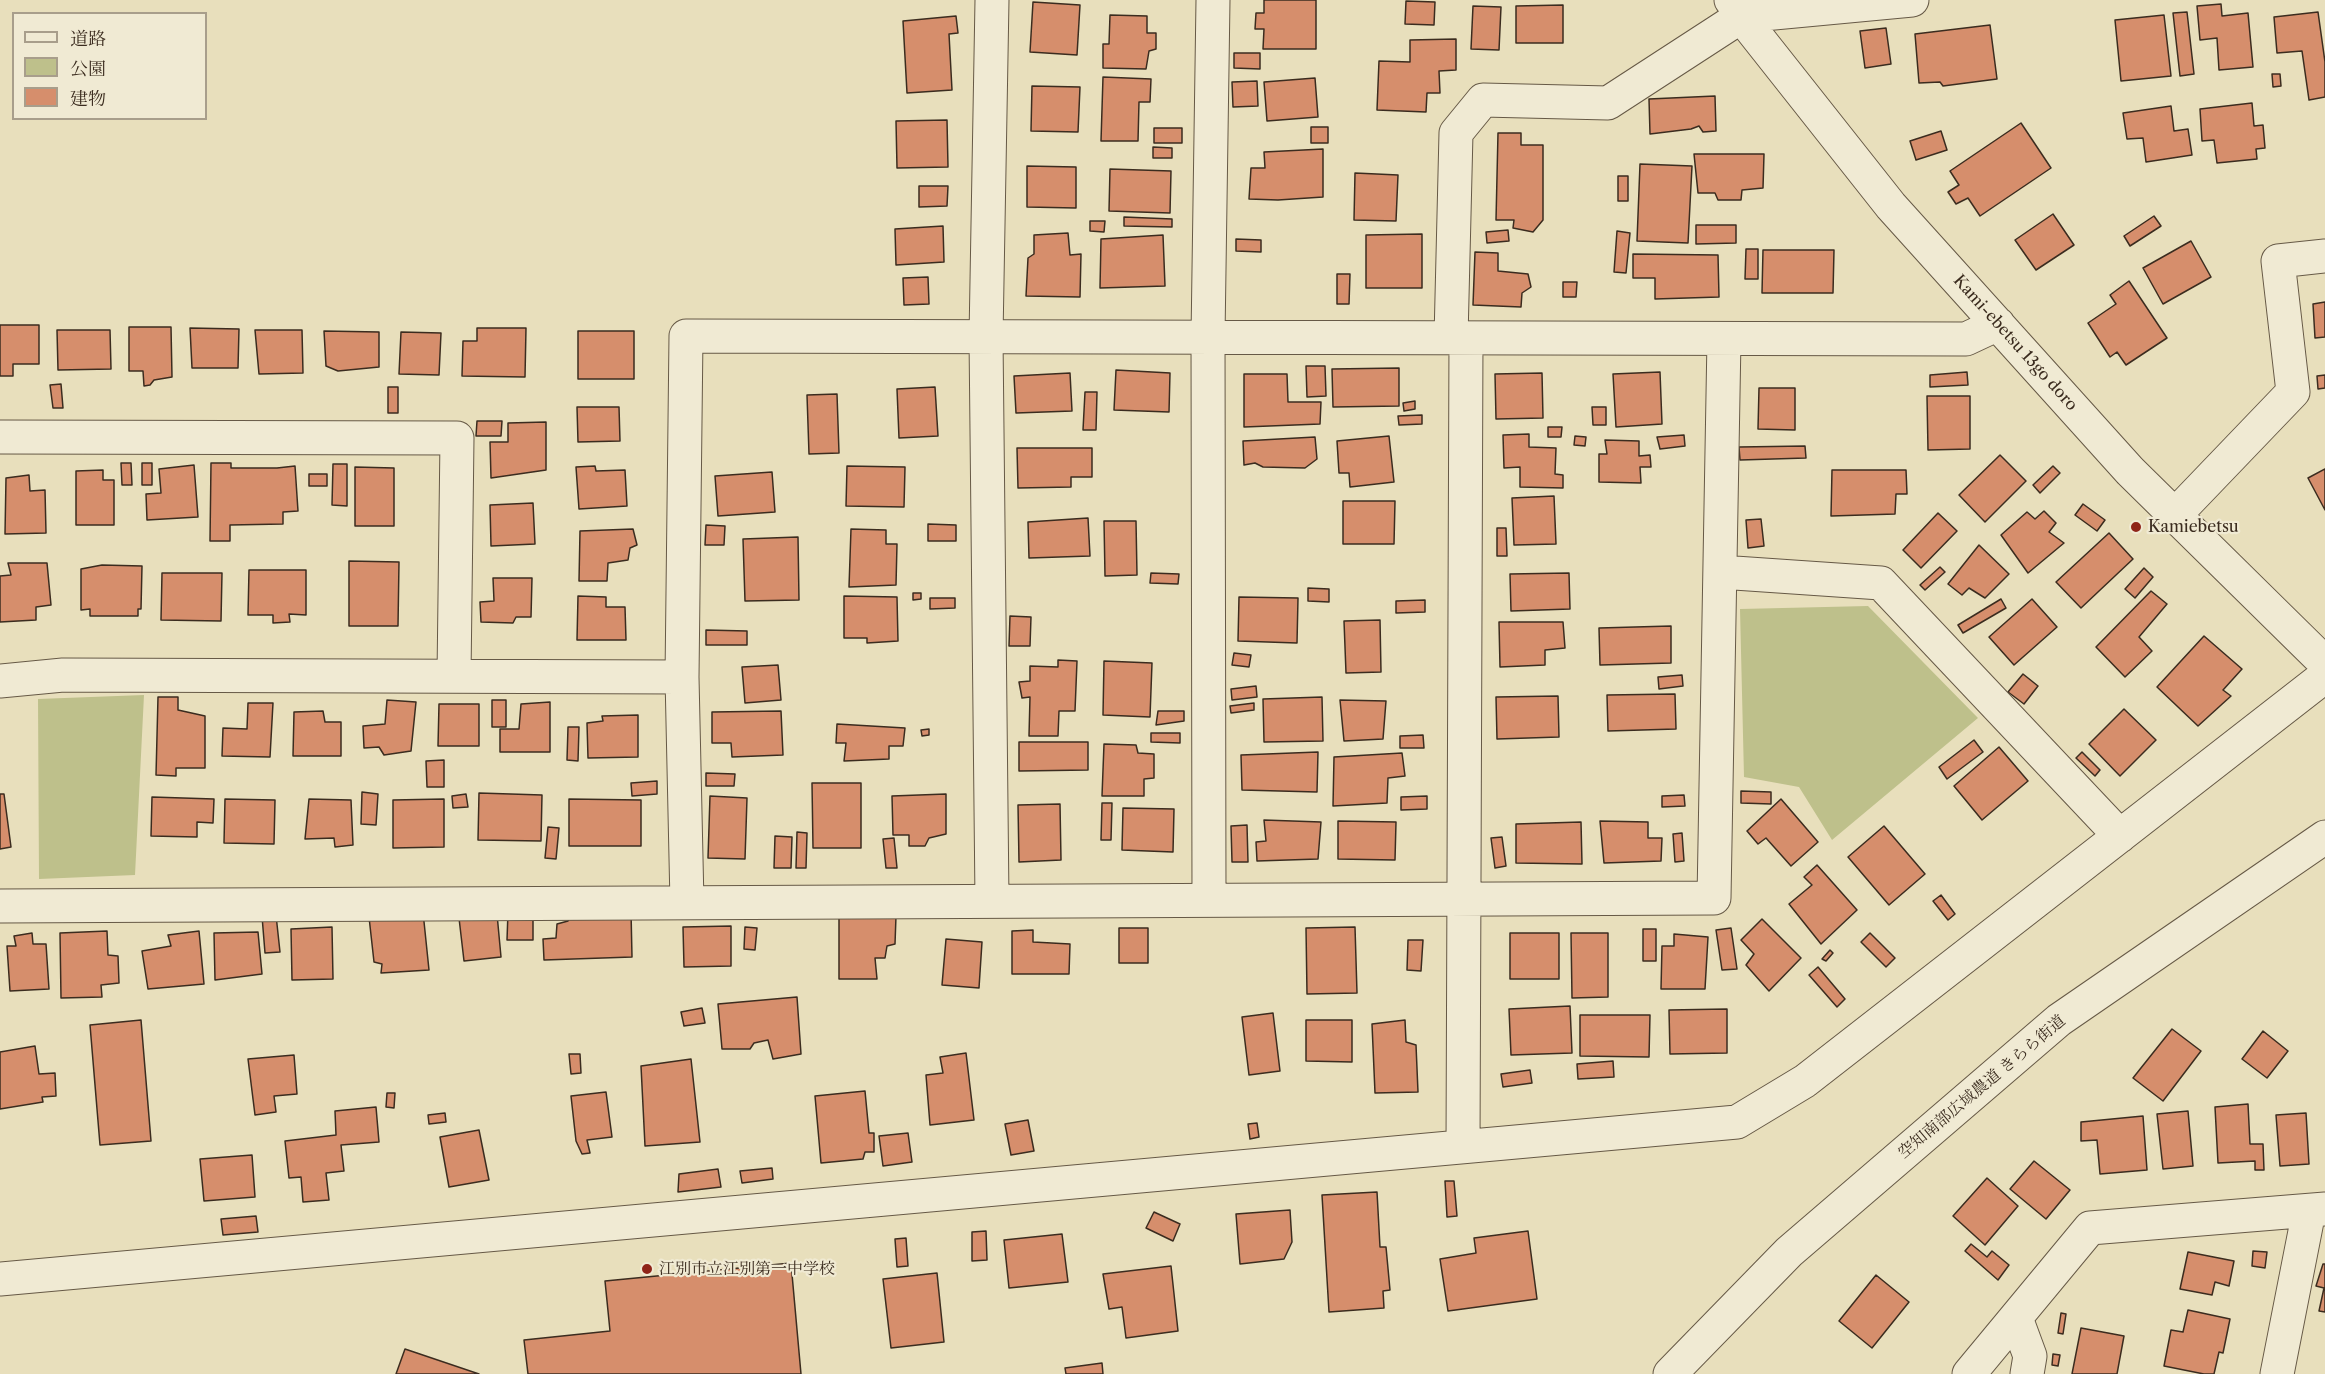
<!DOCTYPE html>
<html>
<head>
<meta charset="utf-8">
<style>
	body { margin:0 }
	#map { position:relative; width:2325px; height:1374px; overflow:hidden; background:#e8dfbc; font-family:"Libre Caslon Text","Noto Serif JP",serif }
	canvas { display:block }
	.legend { position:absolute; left:12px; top:12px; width:195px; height:108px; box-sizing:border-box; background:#f0ead3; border:2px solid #a89e8b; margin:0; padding:8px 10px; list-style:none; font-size:18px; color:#3b2c1f }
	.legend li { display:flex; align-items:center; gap:12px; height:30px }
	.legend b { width:30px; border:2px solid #a89e8b }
</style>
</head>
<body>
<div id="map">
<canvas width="2325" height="1374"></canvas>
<ul class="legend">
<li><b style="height:8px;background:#f0ead3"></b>道路</li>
<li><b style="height:16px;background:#bec08b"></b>公園</li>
<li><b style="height:16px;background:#d68e6c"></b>建物</li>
</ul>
</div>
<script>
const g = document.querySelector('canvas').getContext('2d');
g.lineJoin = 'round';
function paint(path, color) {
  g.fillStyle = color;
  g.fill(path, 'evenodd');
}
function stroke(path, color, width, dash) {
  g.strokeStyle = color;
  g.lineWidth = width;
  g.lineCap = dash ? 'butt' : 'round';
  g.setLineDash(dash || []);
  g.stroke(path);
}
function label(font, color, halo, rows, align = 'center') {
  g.font = font + ' "Libre Caslon Text","Noto Serif JP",serif';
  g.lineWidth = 4.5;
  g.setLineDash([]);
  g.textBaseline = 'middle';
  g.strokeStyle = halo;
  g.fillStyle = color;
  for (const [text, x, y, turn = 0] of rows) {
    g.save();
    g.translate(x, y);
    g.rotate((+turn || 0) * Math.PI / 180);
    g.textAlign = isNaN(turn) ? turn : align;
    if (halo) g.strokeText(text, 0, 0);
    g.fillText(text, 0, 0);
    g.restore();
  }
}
const green = new Path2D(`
	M1868,606L1978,718L1832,840L1799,787L1744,777L1740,609Z
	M144,695L135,875L39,879L38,699Z`);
const building = new Path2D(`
	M1264,0H1316V49H1263L1264,29H1255L1256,13H1264Z
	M1406,1L1435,2L1434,25L1405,24Z
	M1033,2L1080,5L1077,55L1030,52Z
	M2221,4L2222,16L2248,13L2253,67L2219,70L2217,38L2200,40L2197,6Z
	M1563,5V43H1516V6Z
	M1473,6L1501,7L1499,50L1471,49Z
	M2187,12L2194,74L2180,76L2173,13Z
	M2318,12L2325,62V97L2309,100L2302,51L2277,53L2274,17Z
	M1110,15L1147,16V33H1156V49L1149,51L1146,69L1103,68V44H1109Z
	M2164,15L2171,76L2121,81L2115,20Z
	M956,16L958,33L949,34L952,90L907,93L903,21Z
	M1990,25L1997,79L1943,86L1940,82L1919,83L1915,34Z
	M1886,28L1891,64L1865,68L1860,31Z
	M1456,39V70L1439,71L1440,93H1427L1426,112L1377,110L1379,61L1410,62V40Z
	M1234,53H1260V69L1234,68Z
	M2272,74H2280L2281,86L2273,87Z
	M1103,77L1151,79L1150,102H1139L1138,141H1101Z
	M1315,78L1318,117L1267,121L1264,82Z
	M1257,81L1258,106L1233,107L1232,82Z
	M1032,86L1080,87L1078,132L1031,131Z
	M1715,96L1716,131L1703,132L1699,126L1691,129L1650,134L1649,99Z
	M2252,103L2254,126L2263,125L2265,148L2256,149L2257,159L2217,163L2214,140L2202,141L2200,109Z
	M2171,106L2174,131L2188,129L2192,155L2146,162L2143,138L2127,139L2123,113Z
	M947,120L948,167L897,168L896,121Z
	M2021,123L2051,168L1980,216L1968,198L1956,204L1948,192L1959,185L1950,171Z
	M1311,127H1328V143H1311Z
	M1154,128H1182V143H1154Z
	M1941,131L1947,150L1916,160L1910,141Z
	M1498,133H1521V145H1543V220L1533,232L1513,228L1514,220H1496Z
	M1153,147L1172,148V158H1153Z
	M1323,149V197L1278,200L1249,199L1251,168H1265L1264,152Z
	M1694,154H1764L1763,188L1742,190L1741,200H1718L1715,193H1698Z
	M1640,164L1692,166L1688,243L1637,241Z
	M1027,166L1076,167V208L1027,207Z
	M1110,169L1171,171L1170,213L1109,211Z
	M1355,173L1398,175L1396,221L1354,220Z
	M1618,176H1628V201H1618Z
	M919,186H948L947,206L919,207Z
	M2053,214L2074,245L2036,270L2015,240Z
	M2154,216L2161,226L2130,246L2124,236Z
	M1124,217L1172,219V227L1124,226Z
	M1090,221H1105L1104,232L1090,231Z
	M1696,225H1736V243L1696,244Z
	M943,226L944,262L896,265L895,229Z
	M1508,230L1509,241L1487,243L1486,232Z
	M1617,231L1630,233L1626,273L1614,272Z
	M1068,233L1070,255L1081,254L1080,297L1026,296L1028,258L1034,254V235Z
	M1422,234V288H1366V235Z
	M1163,235L1165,286L1100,288L1101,239Z
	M1236,239L1261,240V252L1236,251Z
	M2191,241L2211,277L2163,304L2143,268Z
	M1746,249H1758V279H1745Z
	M1763,250H1834L1833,293H1762Z
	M1475,252L1498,253V271L1528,274L1531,287L1522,293L1521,307L1473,305Z
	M1633,254L1718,255L1719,297L1655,299V278H1633Z
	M1337,274H1350L1349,304H1337Z
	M928,277L929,304L904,305L903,278Z
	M2129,281L2167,338L2126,365L2117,352L2110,357L2088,323L2116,304L2110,295Z
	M1563,282H1577L1576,297H1563Z
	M2325,302V337L2315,338L2313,304Z
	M0,325H39V364H13V376H0Z
	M129,327H171L172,377L154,380L150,385L144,386L143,371H129Z
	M190,328L239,329L238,368H192Z
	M477,328H526L525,377L462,376L463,341H477Z
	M57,330H110L111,369L58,370Z
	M255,330H302L303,373L259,374Z
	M324,331L379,332V367L338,371L326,366Z
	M578,331H634V379H578Z
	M401,332L441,333L439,375L399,374Z
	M1306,366H1325L1326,396L1307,397Z
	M1399,368V406L1333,407L1332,369Z
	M1116,370L1170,373L1169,412L1114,410Z
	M1660,372L1662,424L1616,427L1613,374Z
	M1967,372L1968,385L1930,387V375Z
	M1070,373L1072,411L1016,413L1014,376Z
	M1542,373L1543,418L1496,419L1495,374Z
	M1244,374H1287L1288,402H1321L1320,424L1244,427Z
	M2325,375V388L2318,389L2317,376Z
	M61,384L63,408H53L50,385Z
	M388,387H398V413H388Z
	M935,387L938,436L899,438L897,389Z
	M1759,388H1795V430L1758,429Z
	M1085,392H1097L1096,430H1083Z
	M837,394L839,453L809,454L807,395Z
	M1927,396H1970V449L1928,450Z
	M1415,401V409L1404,411L1403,403Z
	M577,407H619L620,441L578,442Z
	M1592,407H1606V425H1593Z
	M1422,415V424L1399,425L1398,416Z
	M477,421H502L501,436H476Z
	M546,422V470L491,478L490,442H508V423Z
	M1548,427H1562L1561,437H1548Z
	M1529,434V447L1556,448L1555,474L1563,475V488L1520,487V467L1504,468L1503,435Z
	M1684,435L1685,446L1660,449L1657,437Z
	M1389,436L1394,482L1350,487L1349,473H1339L1337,441Z
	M1575,436L1586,437L1585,446L1574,445Z
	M1315,437L1317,459L1305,468L1263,467L1255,463L1244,465L1243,441Z
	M1605,440L1639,441V456L1650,455L1651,467H1640L1641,483L1599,482V454H1607Z
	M1805,446L1806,458L1740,460L1739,447Z
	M1017,448H1092V477H1071V487L1018,488Z
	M2000,455L2026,481L1985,522L1959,495Z
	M121,463H131L132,485H122Z
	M142,463H152V485H142Z
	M211,463H231V468H277L295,466L298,511L283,512V524L230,525V541H210Z
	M333,464H347V506L332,505Z
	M194,465L198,517L147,520L146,494L161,493L159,469Z
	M595,466L596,471L625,470L627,506L579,509L576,467Z
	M847,466L905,467L904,507L846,506Z
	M2053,466L2060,473L2040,493L2033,485Z
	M355,467L394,468V526H355Z
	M2325,469V510L2308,478Z
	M103,470V480H114V525H76V471Z
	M1832,470H1906L1907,494H1896L1895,514L1831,516Z
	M772,472L775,512L718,516L715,476Z
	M309,474H327V486H309Z
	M29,475L30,491L45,490L46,533L5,534L6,478Z
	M1554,496L1556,544L1514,545L1512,498Z
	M1343,501H1395L1394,544H1343Z
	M533,503L535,544L491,546L490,505Z
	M2083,504L2105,520L2097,531L2075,515Z
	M2044,511L2056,523L2049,532L2064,543L2028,573L2001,535L2027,512L2035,519Z
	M1938,513L1957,531L1921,568L1903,550Z
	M1088,518L1090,556L1029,558L1028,522Z
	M1761,519L1764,546L1748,548L1746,520Z
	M1104,521H1136L1137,575L1105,576Z
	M928,524L956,525V541H928Z
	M706,525L725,526L724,545H705Z
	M1497,528H1506L1507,556H1497Z
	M633,529L637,545L630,548L628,560L608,563L607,581H579L580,531Z
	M851,529L886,530V544H897L896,585L849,587Z
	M2109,533L2133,559L2081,608L2056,582Z
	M798,537L799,600L745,601L743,539Z
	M1979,545L2009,574L1985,598L1969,588L1962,595L1948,584Z
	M349,561L399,562L398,626H349Z
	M8,563H47L51,605L36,607V620L0,622V576L11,575Z
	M102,565L142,566L141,609H138V616H90V609L81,610V569Z
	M1940,567L1945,572L1925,590L1920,585Z
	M2144,568L2153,577L2135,598L2125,589Z
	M249,570H306V615L289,614L290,622L273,623V615H248Z
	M162,573H222L221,621L161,620Z
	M1151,573L1179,574L1178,584L1150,583Z
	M1569,573L1570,609L1511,611L1510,574Z
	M493,578H532L531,617H516L513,623L481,622L480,602L494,601Z
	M1308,588L1329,589V602L1308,601Z
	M2151,591L2167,604L2139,637L2152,651L2125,677L2096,647Z
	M913,593H921V599L913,600Z
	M578,596L606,597V607H625L626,640H577Z
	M844,596L897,597L898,641L867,643V638H844Z
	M1239,597L1298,598L1297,643L1238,641Z
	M930,598H955V608L930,609Z
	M2001,599L2006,608L1963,633L1958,625Z
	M2032,599L2057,627L2014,665L1989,637Z
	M1425,600V612L1396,613V601Z
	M1010,616L1031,617L1030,646H1009Z
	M1380,620L1381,672L1346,673L1344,621Z
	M1499,622H1563L1565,648L1545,650V665L1500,667Z
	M1671,626V663L1600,665L1599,628Z
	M706,630L747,631V645H706Z
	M2204,636L2242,669L2223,690L2231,696L2198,726L2157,687Z
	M1234,653L1251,655L1249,667L1232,665Z
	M1058,660L1077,661L1075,711H1059L1058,736H1029L1030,697L1022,698L1019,682L1030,681V666L1058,667Z
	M1104,661L1152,663L1150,717L1103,715Z
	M778,665L781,700L745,703L742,667Z
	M2023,674L2038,686L2024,704L2008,692Z
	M1682,675L1683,686L1659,689L1658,677Z
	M1256,686L1257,697L1232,700L1231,689Z
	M1675,694L1676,729L1608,731L1607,695Z
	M1558,696L1559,737L1497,739L1496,697Z
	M158,697H178V710L205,716V768H176V776L156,775Z
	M1322,697L1323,741L1264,742L1263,699Z
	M387,700L416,702L411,751L384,755L379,747L364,748L363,726L385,724Z
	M492,700H506V727H492Z
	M1340,700L1386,701L1383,739L1344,741Z
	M550,702V752H500V729H519L521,704Z
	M248,703H273L270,757L222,756L223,728L247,729Z
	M1254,703V710L1231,713L1230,706Z
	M439,704H479V746H438Z
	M2124,709L2156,740L2120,776L2089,744Z
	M323,711L325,722H341V756H293L294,712Z
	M781,711L783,755L732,757L731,743H712V712Z
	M1158,711H1184V721L1156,725Z
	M638,715V757L588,758L587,723L603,721L602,716Z
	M837,724L905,728L903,746H889V759L844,761L846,743H836Z
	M568,727H579L578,761L567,760Z
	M929,729V735L922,736L921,730Z
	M1151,733H1180V743L1151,742Z
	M1423,735L1424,748H1400V736Z
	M1974,740L1983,752L1947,779L1939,767Z
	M1019,742H1088V770L1019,771Z
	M1104,744L1136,745L1138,753L1154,754V778L1144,779V796H1102Z
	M1999,747L2028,781L1982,820L1954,786Z
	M1318,752L1317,792L1242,790L1241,755Z
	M2082,752L2100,770L2095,776L2076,758Z
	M1402,753L1405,776L1388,778L1387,803L1333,806L1334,757Z
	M444,760V787H427L426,761Z
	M706,773L735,774L734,786H706Z
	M657,781V794L632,796L631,783Z
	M812,783H861V848H813Z
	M1741,791L1771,792V804L1741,803Z
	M362,792L378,794L376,825L361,824Z
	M479,793L542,795L541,841L478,840Z
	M0,794H4L11,847L0,849Z
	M466,794L468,807L453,808L452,796Z
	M946,794V834L929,838L925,846H909V835H893L892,796Z
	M1684,795L1685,806L1662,807V796Z
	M710,796L747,798L745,859L708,858Z
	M1427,796V809L1401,810V797Z
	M152,797L214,799L213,823L197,822V837L151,836Z
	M225,799L275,800L274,844L224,843Z
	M309,799L351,800L353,845L335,847L334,838L305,839Z
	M444,799V847L393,848V800Z
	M569,799L641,800V846H569Z
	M1781,799L1818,842L1791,866L1766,838L1758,844L1747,831Z
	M1102,803H1112L1111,840H1101Z
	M1060,804L1061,860L1019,862L1018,805Z
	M1123,808L1174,809L1173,852L1122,850Z
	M1264,820L1321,822L1318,859L1257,861L1256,842L1266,841Z
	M1338,821L1396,822L1395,860L1338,859Z
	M1600,821L1648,822V838H1662L1661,861L1604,863Z
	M1581,822L1582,864L1516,863V824Z
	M1247,825L1248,862H1232L1231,826Z
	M1884,826L1925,874L1889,905L1848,857Z
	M548,827L559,828L556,859L545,858Z
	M797,832L807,833L806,868H796Z
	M1682,833L1684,861L1675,862L1673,834Z
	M775,836L792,837L791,868H774Z
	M1502,837L1506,866L1495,868L1491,838Z
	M894,838L897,868H886L883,839Z
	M1817,865L1857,910L1821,944L1789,904L1812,885L1804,877Z
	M1941,895L1955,914L1948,920L1933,901Z
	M533,911V940H507L508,912Z
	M631,911L632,957L544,960L543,939L556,938L557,924L568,921L571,914Z
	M423,912L429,970L381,973L382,964L374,962L369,917Z
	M497,914L501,957L464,961L459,918Z
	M276,915L280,952L265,953L262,916Z
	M839,916H896L895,944L887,946L885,958H875L877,979H839Z
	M1762,919L1801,958L1769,991L1746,965L1754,954L1741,940Z
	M731,926V966L684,967L683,927Z
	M332,927L333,979L292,980L291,929Z
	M745,927L757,928L755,950L744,949Z
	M1355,927L1357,993L1307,994L1306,928Z
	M1119,928H1148V963H1119Z
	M1731,928L1737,969L1722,970L1716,930Z
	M1643,929H1656V961H1643Z
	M1033,930V942L1070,944L1069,974H1012V931Z
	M107,931L108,955L118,956L119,983L101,985L102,997L61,998L60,933Z
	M199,931L204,984L148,989L142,951L171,946L168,935Z
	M258,932L262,974L215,980L214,933Z
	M32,933L33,944H46L49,989L10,991L7,946H16L14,936Z
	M1510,933H1559V979H1510Z
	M1571,933H1608V997L1572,998Z
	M1870,933L1895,958L1886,967L1861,942Z
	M1674,934L1708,937L1705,989H1661L1662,946H1674Z
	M946,939L982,942L979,988L942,985Z
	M1408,940H1423L1421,971L1407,970Z
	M1830,950L1833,953L1826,961L1822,959Z
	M1818,967L1845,999L1837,1007L1809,975Z
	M797,997L801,1054L773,1059L768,1040L754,1043L750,1049H722L718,1004Z
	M1570,1006L1572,1053L1511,1055L1509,1009Z
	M702,1008L705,1023L684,1026L681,1012Z
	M1727,1009V1053L1670,1054L1669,1010Z
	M1273,1013L1280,1071L1249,1075L1242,1017Z
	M1580,1015H1650L1649,1057L1580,1056Z
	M141,1020L151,1141L100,1145L90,1025Z
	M1306,1020H1352V1062L1306,1061Z
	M1405,1020L1406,1042L1416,1045L1418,1092L1375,1093L1372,1024Z
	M2172,1029L2201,1051L2163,1101L2133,1078Z
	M2263,1031L2288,1051L2267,1078L2242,1059Z
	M35,1046L39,1074L55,1073L56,1096L42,1097L43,1102L0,1109V1052Z
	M966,1053L974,1120L930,1125L926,1075L943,1073L940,1057Z
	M569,1054H580L581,1073L571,1074Z
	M294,1055L297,1094L274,1096L276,1112L255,1115L248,1059Z
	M691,1059L700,1142L645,1146L641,1066Z
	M1613,1061L1614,1077L1578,1079L1577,1064Z
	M1530,1070L1532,1083L1503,1087L1501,1074Z
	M865,1091L869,1133H874V1152H865L863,1159L821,1163L815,1096Z
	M606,1092L612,1137L587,1140L590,1153L582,1154L576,1141L571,1096Z
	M387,1093H395L394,1108L386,1107Z
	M2248,1104L2250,1144H2263L2264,1170H2255V1161L2218,1163L2215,1107Z
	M376,1107L379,1142L341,1145L344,1171L326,1173L329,1200L303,1202L301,1177L289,1178L285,1141L336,1135L335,1111Z
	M2188,1111L2193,1166L2163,1169L2157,1114Z
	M445,1113L446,1122L429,1124L428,1115Z
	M2306,1113L2309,1164L2280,1166L2276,1115Z
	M2143,1116L2147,1170L2100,1174L2097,1140L2081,1141V1122Z
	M1028,1120L1034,1151L1011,1155L1005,1124Z
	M1257,1123L1259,1137L1250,1139L1248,1124Z
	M479,1130L489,1180L449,1187L440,1137Z
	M908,1133L912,1162L883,1166L879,1136Z
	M252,1155L255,1197L204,1201L200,1159Z
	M2034,1161L2070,1190L2046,1219L2010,1189Z
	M772,1168L773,1179L742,1183L740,1171Z
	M718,1169L721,1187L678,1192L679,1174Z
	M1987,1178L2018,1206L1985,1245L1953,1216Z
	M1445,1181H1454L1457,1216L1447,1217Z
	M1377,1192L1380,1247H1386L1390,1290L1383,1291L1384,1308L1329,1312L1322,1195Z
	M1290,1210L1292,1242L1284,1259L1240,1264L1236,1214Z
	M1154,1212L1180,1224L1173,1241L1146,1228Z
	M256,1216L258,1232L223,1235L221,1219Z
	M986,1231L987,1260L972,1261V1232Z
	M1528,1231L1537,1299L1448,1311L1440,1259L1476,1253L1474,1238Z
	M1062,1234L1068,1282L1009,1288L1004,1240Z
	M906,1238L908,1266L897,1267L895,1239Z
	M1971,1244L1987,1257L1992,1251L2009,1265L1998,1280L1965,1251Z
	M2253,1251L2267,1252L2265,1268L2252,1266Z
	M2188,1252L2234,1261L2229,1286L2215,1282L2212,1295L2180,1289Z
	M791,1263L801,1374H528L524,1340L610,1331L605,1281Z
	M2323,1264H2325V1312L2319,1311L2324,1288L2316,1286Z
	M1171,1266L1178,1331L1126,1338L1122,1307L1109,1309L1103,1274Z
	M937,1273L944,1342L891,1348L883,1279Z
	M1876,1275L1909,1302L1872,1348L1839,1321Z
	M2188,1310L2230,1319L2223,1353L2219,1352L2214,1374H2204L2164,1366L2171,1330L2183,1332Z
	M2061,1313L2066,1314L2063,1334L2058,1333Z
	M2081,1328L2124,1336L2117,1374H2072Z
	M405,1349L479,1374H396Z
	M2053,1354L2060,1355L2058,1366L2052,1365Z
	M1102,1363L1103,1374H1066L1065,1368Z`);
const minor = new Path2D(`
	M1731,0L1751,29L1891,206L2130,471L2325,663
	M1451,338L1456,133L1483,100L1608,103L1742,16L1912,0
	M0,437L457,438L454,676
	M2175,515L2293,392L2278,261L2325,256
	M1720,572L1881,583L2120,836
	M0,681L63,675L682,677
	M1209,900L1208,337L1213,0
	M992,901L986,337L992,0
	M687,903L682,677L686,336L1966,339L1998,324
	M0,906L1714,898L1724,339
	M1463,1146L1466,338
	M0,1279L1737,1122L1805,1081L2325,676
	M2016,1318L2030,1356L2027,1374
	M1670,1374L1789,1252L2059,1020L2325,837
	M1969,1374L2090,1228L2325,1209
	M2277,1374L2309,1211`);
const markers = [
	[2136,527,6,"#8f2418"],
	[647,1269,6,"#8f2418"]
];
const streetNames = [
	["Kami-ebetsu 13go doro",2015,343,48],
	["空知南部広域農道 きらら街道",1982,1087,-40]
];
const poiNames = [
	["Kamiebetsu",2148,527],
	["江別市立江別第一中学校",659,1269]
];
paint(green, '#bec08b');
paint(building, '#d68e6c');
stroke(building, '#3b2c1f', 1.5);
stroke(minor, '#665946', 35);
stroke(minor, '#f0ead3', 33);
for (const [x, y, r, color] of markers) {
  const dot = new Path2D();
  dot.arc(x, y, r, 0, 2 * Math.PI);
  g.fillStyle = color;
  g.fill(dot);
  stroke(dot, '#f0ead3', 2);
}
label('16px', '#3b2c1f', '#f0ead3', streetNames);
label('16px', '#3b2c1f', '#f0ead3', poiNames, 'left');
</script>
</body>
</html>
